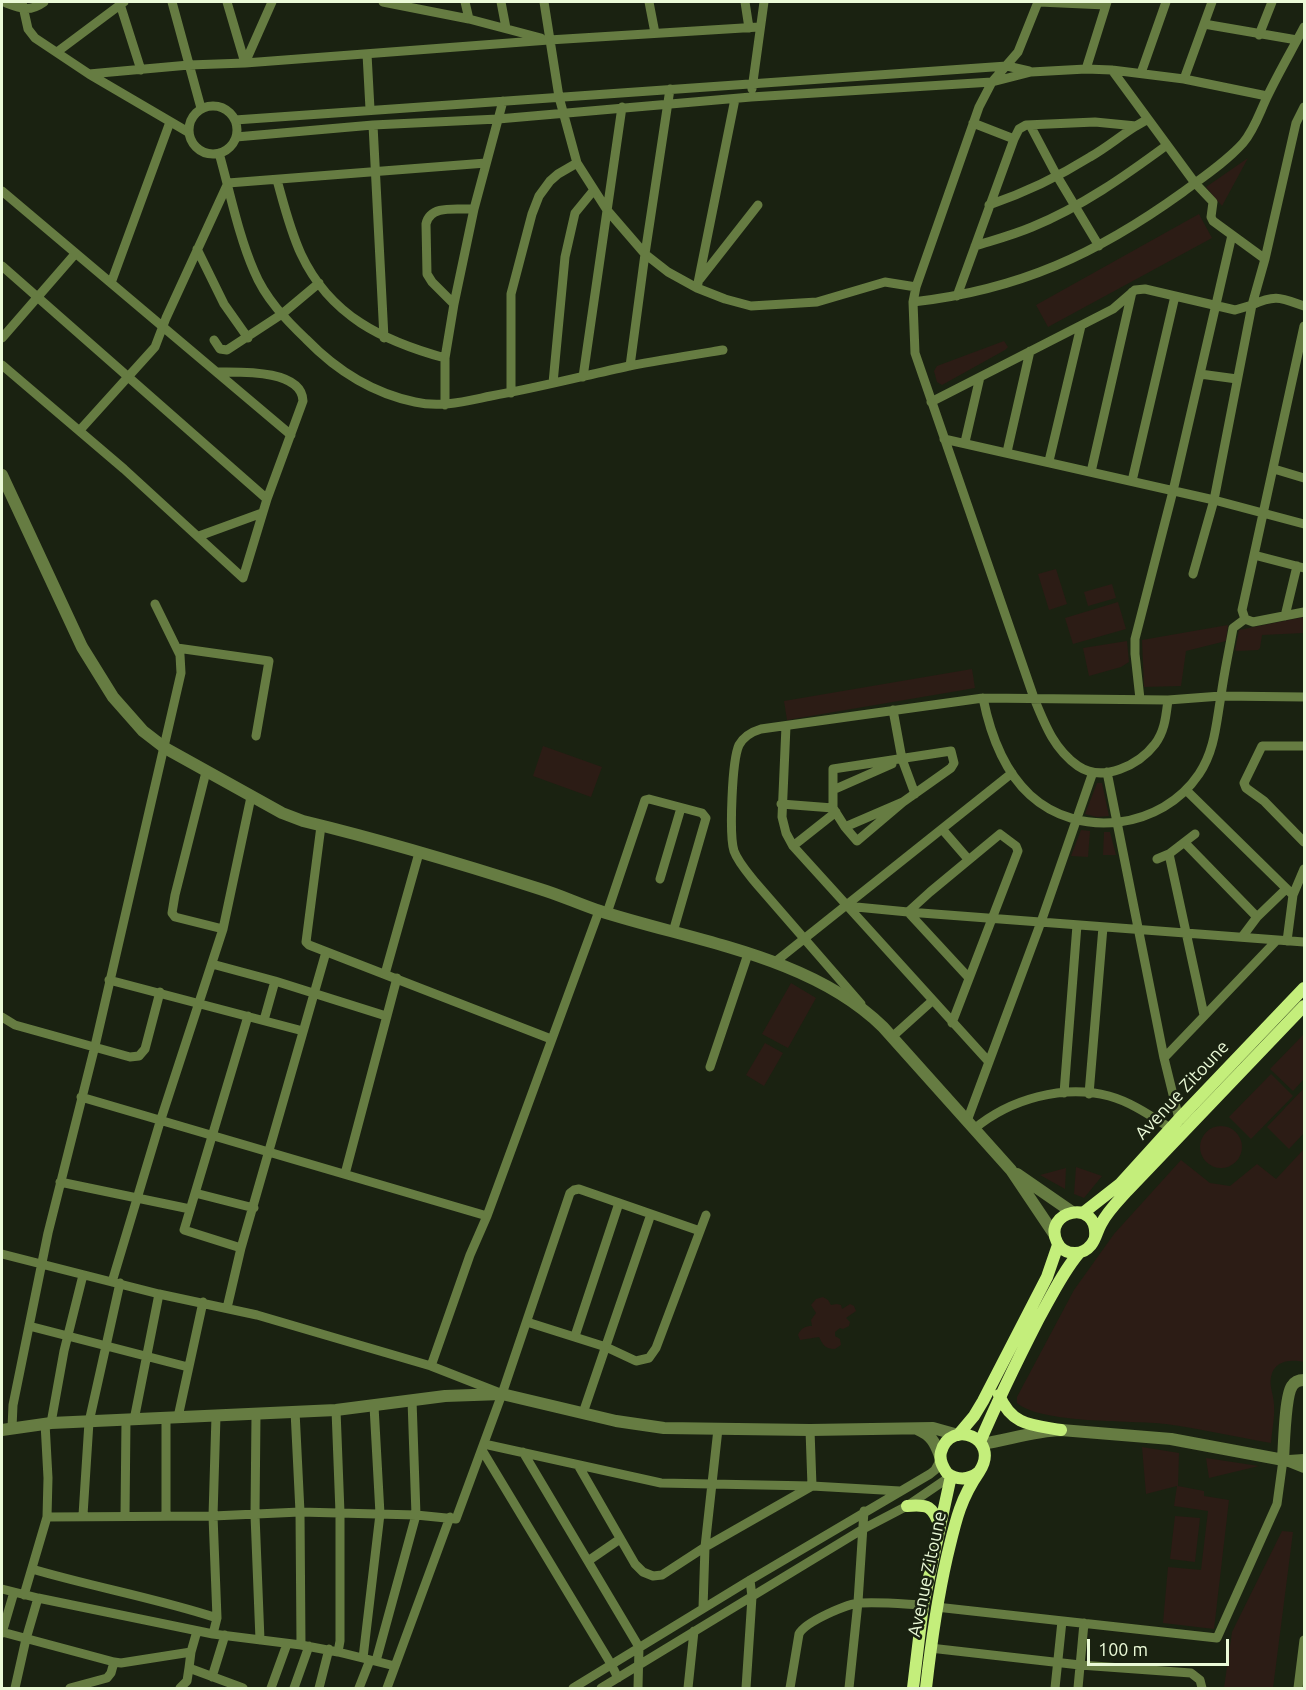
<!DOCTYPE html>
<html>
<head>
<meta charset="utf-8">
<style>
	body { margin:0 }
	#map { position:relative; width:1306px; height:1690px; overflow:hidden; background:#1a2211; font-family:Ubuntu,sans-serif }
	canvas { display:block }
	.frame { position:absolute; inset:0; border:3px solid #ebfad8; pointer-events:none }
	.scale { position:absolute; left:1087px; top:1639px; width:142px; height:27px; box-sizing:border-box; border:3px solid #ebfad8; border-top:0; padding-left:8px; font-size:18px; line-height:21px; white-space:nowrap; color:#ebfad8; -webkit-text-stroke:4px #1a2211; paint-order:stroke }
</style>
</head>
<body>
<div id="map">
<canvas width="1306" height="1690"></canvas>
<div class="frame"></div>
<div class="scale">100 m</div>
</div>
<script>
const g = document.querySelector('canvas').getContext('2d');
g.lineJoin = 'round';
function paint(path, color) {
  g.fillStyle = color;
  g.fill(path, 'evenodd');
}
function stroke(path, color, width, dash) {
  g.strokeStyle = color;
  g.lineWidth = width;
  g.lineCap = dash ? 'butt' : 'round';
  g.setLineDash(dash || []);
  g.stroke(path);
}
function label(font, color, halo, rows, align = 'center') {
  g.font = font + ' Ubuntu,sans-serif';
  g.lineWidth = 5;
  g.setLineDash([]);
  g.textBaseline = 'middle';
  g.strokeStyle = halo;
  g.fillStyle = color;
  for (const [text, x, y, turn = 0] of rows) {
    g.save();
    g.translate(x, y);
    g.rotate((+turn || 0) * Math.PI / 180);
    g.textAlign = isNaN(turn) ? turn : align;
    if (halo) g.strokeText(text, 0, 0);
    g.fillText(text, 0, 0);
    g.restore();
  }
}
const green = new Path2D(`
	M1248,158L1222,206L1206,187Z
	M1199,214L1212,238L1048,327L1036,305Z
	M1004,341L1008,347L1005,350L942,385L937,382L934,371L937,366Z
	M1056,569L1067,604L1049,610L1038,574Z
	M1112,584L1116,598L1088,606L1084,592Z
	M1118,602L1126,629L1073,644L1065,618Z
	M1304,617V633L1262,635L1260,648L1258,650L1237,651L1235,650L1239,630Z
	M1228,625L1226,641L1186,651L1181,686L1144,687L1142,640Z
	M1127,641L1129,662L1121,667L1089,676L1083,648Z
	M972,669L975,688L787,720L784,701Z
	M543,746L602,767L591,797L533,776Z
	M1097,783H1102L1109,816L1097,817L1085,814Z
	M1081,830L1090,831L1088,857L1071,856Z
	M1104,832H1110L1116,855H1103Z
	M791,983L816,998L788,1048L762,1034Z
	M1304,1034V1079L1293,1091L1270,1069Z
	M765,1043L783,1053L764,1086L746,1075Z
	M1271,1074L1293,1096L1251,1139L1229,1117Z
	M1304,1088V1133L1289,1149L1267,1127Z
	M1200 1147a21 21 0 1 1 42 0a21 21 0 1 1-42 0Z
	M1304,1149V1362C1291,1359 1274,1360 1271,1377C1269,1386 1274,1396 1274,1405C1275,1417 1272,1430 1271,1443C1237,1437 1202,1429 1166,1424C1130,1420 1042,1424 1017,1403V1397L1074,1290L1114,1234L1181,1160L1210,1183L1230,1186L1257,1164L1276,1179Z
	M1076,1167L1102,1176L1084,1198L1074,1194Z
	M1066,1168L1065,1189L1040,1175Z
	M823,1297L828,1300L831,1305L837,1304L841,1305L842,1309L850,1304L854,1306L856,1311L846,1318L850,1322L849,1326L843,1329L840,1328L835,1332V1336L840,1339L841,1345L835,1349C825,1349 823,1345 819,1337L800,1340L798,1335C801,1328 805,1326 812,1326L811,1320L816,1313L811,1305L816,1299Z
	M1142,1447L1179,1453L1178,1486L1204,1491V1496L1229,1500L1214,1629L1163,1623L1168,1567L1201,1570L1208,1511L1174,1506L1177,1486L1146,1494Z
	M1206,1458L1259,1466L1209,1478Z
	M1175,1516L1200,1518L1195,1562L1170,1559Z
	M1282,1531L1293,1532L1273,1688H1224L1232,1632Z`);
const minor = new Path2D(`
	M22,2L28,29L35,38L89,74L188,132
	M172,2L201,108
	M227,2L245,63
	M383,2L469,19L541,38
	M465,2L469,19
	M501,2L506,28
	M544,2L559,97L577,163L607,210L645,254L668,272L697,288L725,299L751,306L817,302L885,282L916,287
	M649,2L655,33
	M745,2L749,28
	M1038,2L1018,52L992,82L979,107L916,287L913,302L915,353L1034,698C1045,725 1054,749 1078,766C1103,783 1139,765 1155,744C1165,731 1166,715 1168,700
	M1039,2L1106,5
	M6,3C22,9 30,12 44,2
	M120,4L141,70
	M1204,24L1297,40
	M1259,35L1272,2
	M57,52L124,2
	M367,54L370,109
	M245,63L272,2
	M1086,69L1107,2
	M1112,70L1195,183L1213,202L1211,217L1213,221L1265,259
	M1141,73L1166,2
	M89,74L189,65L245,63L549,40L759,27
	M1184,79L1212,2
	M752,89L764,2
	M189 130a24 24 0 1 1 48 0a24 24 0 1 1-48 0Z
	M235,120L1007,66L1029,71
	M973,123L1014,139L1019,129L1026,125L1095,122L1136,126L1148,119
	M373,125L384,338
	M1030,125L1057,176L1099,246
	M236,137L373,125L498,119L751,97L992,82L1031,72L1086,69L1112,70L1184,79L1267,96
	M219,153C230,192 238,234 254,271C265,298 286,320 306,339C336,370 372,393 415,402C441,408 466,401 491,396C537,388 583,376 629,366C660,360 692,355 723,350
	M277,180C284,205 290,230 301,254C330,316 383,341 445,358
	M2,191L291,435
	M989,205C1024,193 1058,177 1090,157C1106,148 1120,136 1136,126
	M975,246C994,240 1013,235 1032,227C1081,207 1125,176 1167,145
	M197,249L224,304L248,338
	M2,266L267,499
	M700,279L758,205
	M111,283L170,122
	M697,288L735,99
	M957,296L1014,139
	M913,302C1019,290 1097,254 1183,192C1203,177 1226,162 1243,143C1255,129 1260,111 1268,95C1279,72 1292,50 1304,27
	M454,304L432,282L427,274L426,224C430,204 458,210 474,209
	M1304,326L1242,610L1245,619L1253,622L1304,612
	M2,338L75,254
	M214,340L220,349L227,350L282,314L319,283
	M2,365L124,469L243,578L267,499L303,401C302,369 239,372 217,372
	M630,366L645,254L670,89
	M1200,374L1237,379
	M583,377L622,107
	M553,383L565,257L575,213L593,191
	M511,393V294L532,214L539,196L550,181L558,174L577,163
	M931,402L1113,309L1135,290L1145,289L1235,310L1252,305L1265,259L1296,123L1304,107
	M445,405V358L454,304L474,209L503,101
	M80,430L155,347L166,318L228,183L486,163
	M944,439L1214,500L1304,524
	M965,442L980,377
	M1007,452L1030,351
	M1049,461L1081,326
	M1274,469L1304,478
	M1091,472L1132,292
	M1132,481L1175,296
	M199,536L262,513
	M1254,555L1304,568
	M1193,574L1214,500L1252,305C1276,294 1281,298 1304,306
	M1285,616L1297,566
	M177,648L269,661L256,736
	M983,698C990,733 1003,770 1030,795C1079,840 1162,829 1199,774C1215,750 1216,724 1221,696C1224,673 1229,651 1233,628L1245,619
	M1140,699L1135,654V639L1173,491L1232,235
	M893,710L902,759L915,794
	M786,726L782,817L786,833L793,846L989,1062
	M1304,746H1262L1244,783L1246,788L1264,801L1304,842
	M206,772L175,895L172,913L175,917L223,929
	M1107,772L1164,1058L1179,1119
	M833,790L892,764
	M1187,791L1293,895
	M781,804L833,808
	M321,826L306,942L309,945L551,1039
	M845,827L903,802L951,768L954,763L951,751L833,769V808L845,827L857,841L903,802
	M942,829L968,859
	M1185,843L1257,917
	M793,846L836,812
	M1169,854L1204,1015
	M1157,859L1169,854L1195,834
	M660,879L681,808
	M846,906L908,912L1304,942
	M607,913L645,800L649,799L702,813L706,818L673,932
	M1242,937L1257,917L1286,889
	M1287,941L1293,895L1304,869
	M775,962L1012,773
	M212,964L275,981L386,1016
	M385,974L419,853
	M109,980L303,1031
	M861,1004L755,882C747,872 738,862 734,851C729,835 732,760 739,745C744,736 751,732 761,729L983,698L1168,700L1221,696L1304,697
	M2,1017L15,1025L130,1057L139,1056L145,1049L160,992
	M264,1020L275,981
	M952,1023L1018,851L1016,846L1000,834L930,892L908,912L969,978
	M892,1037L932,1001
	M1164,1058L1277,940
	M710,1067L748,954
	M1064,1093L1077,925
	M1089,1094L1103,927
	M81,1097L487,1216
	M967,1121L1041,922L1093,772
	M974,1129C1010,1099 1063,1084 1109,1096C1131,1102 1151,1116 1170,1128
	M345,1174L397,978
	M60,1182L190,1209
	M195,1193L254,1208
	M651,1214L700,1231
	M241,1248L184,1230L248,1016
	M2,1254L159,1294L257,1315L431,1366L500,1393
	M112,1282L160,1122L223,929L251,797
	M227,1308L241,1248L326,952
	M527,1322L606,1347L636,1361L649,1358L656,1348L706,1215
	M29,1326L188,1367
	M575,1336L619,1203
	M431,1366L470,1255L487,1216L599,911
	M295,1411L300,1512L301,1645
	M256,1415L255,1515L260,1640
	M178,1417L203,1302
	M166,1418V1516
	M134,1420L159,1294
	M51,1423L64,1351L83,1275
	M12,1428L13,1405L48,1233L95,1046L181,673L180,655L155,604
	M484,1444L661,1483L812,1486L900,1491
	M482,1450L611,1664L618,1678
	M523,1452L639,1647L638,1688
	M578,1465L635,1564L643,1572L653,1576L662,1575L705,1547L812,1486L810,1430
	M83,1515L89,1422L120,1283
	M125,1516L126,1420
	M47,1517L213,1516L300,1512L416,1515L456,1519L502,1394L570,1193L574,1190L579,1189L651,1214L583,1413
	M588,1561L620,1539
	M32,1569C93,1587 156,1598 217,1618
	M2,1589L38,1598L213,1634L217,1618L213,1516L216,1416
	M24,1595L47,1517L48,1478L45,1423
	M936,1607L1217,1638L1277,1504L1283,1460
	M703,1608L705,1547L718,1429
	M2,1632L114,1662L121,1663L191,1652L197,1631
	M2,1633L14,1592
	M213,1634L301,1645L338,1652L340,1641V1513L336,1410
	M930,1648L1080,1665L1191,1673L1200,1680L1202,1688
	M191,1652L189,1668L243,1688
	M338,1652L395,1666
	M363,1658L380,1514L374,1406
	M376,1661L416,1515L412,1400
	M212,1677L225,1635
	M15,1688L26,1639L38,1598
	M70,1688L107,1678L111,1673L114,1662
	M180,1688L187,1681L189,1668
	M271,1688L287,1644
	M294,1688L309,1646
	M319,1688L329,1649
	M359,1688L370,1660
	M387,1688L450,1517
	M573,1688L750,1580L930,1474L935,1470L941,1459
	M601,1688L863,1529L907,1506L951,1476
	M688,1688L694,1631
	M746,1688L752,1597L750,1580
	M790,1688L799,1634C805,1622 848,1603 861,1603C882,1602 903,1604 923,1605
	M849,1688L858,1602L864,1511
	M1055,1688L1062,1621
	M1078,1688L1084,1623
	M1298,1688L1304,1640`);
const tertiary = new Path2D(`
	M2,475L82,647L113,697L143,731L165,748L282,813L303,821C382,840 462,864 540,889C560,895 579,904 600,911C693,941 811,956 883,1027L1011,1170L1054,1234
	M1017,1174L1072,1212
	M917,1429C931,1435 935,1442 940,1456
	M2,1430L51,1423L336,1410L445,1396L502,1394L616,1421L664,1428L810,1430L933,1428L958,1435
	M981,1444C1008,1440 1034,1431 1061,1430L1171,1439L1289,1461
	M1283,1460C1284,1445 1285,1396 1292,1386C1295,1381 1299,1380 1304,1380
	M1304,1460L1289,1461L1304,1467`);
const secondary = new Path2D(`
	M1083,1213L1120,1184L1179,1119L1304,988
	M1095,1237C1099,1197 1042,1211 1057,1242C1060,1249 1067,1253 1075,1253C1082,1253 1087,1250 1091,1245C1096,1239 1097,1231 1101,1224C1107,1212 1118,1201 1127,1191L1304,1006
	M999,1395C1012,1426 1032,1425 1061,1430
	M958,1435L974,1416L983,1401L1047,1277L1058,1245
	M980,1442C998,1400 1017,1361 1038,1320C1051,1297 1062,1273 1079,1253
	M907,1506C928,1504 933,1506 940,1527
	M913,1688L923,1605L951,1476
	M926,1688C931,1644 937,1601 947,1557C955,1524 959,1501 979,1472C1002,1438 950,1418 941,1452C939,1460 942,1466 947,1473C958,1481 969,1480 979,1472`);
const streetNames = [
	["Avenue Zitoune",1182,1090,-47],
	["Avenue Zitoune",927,1574,-78]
];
paint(green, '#2c1c15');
stroke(minor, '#667c42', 9);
stroke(tertiary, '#667c42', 12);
stroke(secondary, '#c4ee7b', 12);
label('18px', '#ebfad8', '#1a2211', streetNames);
</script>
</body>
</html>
